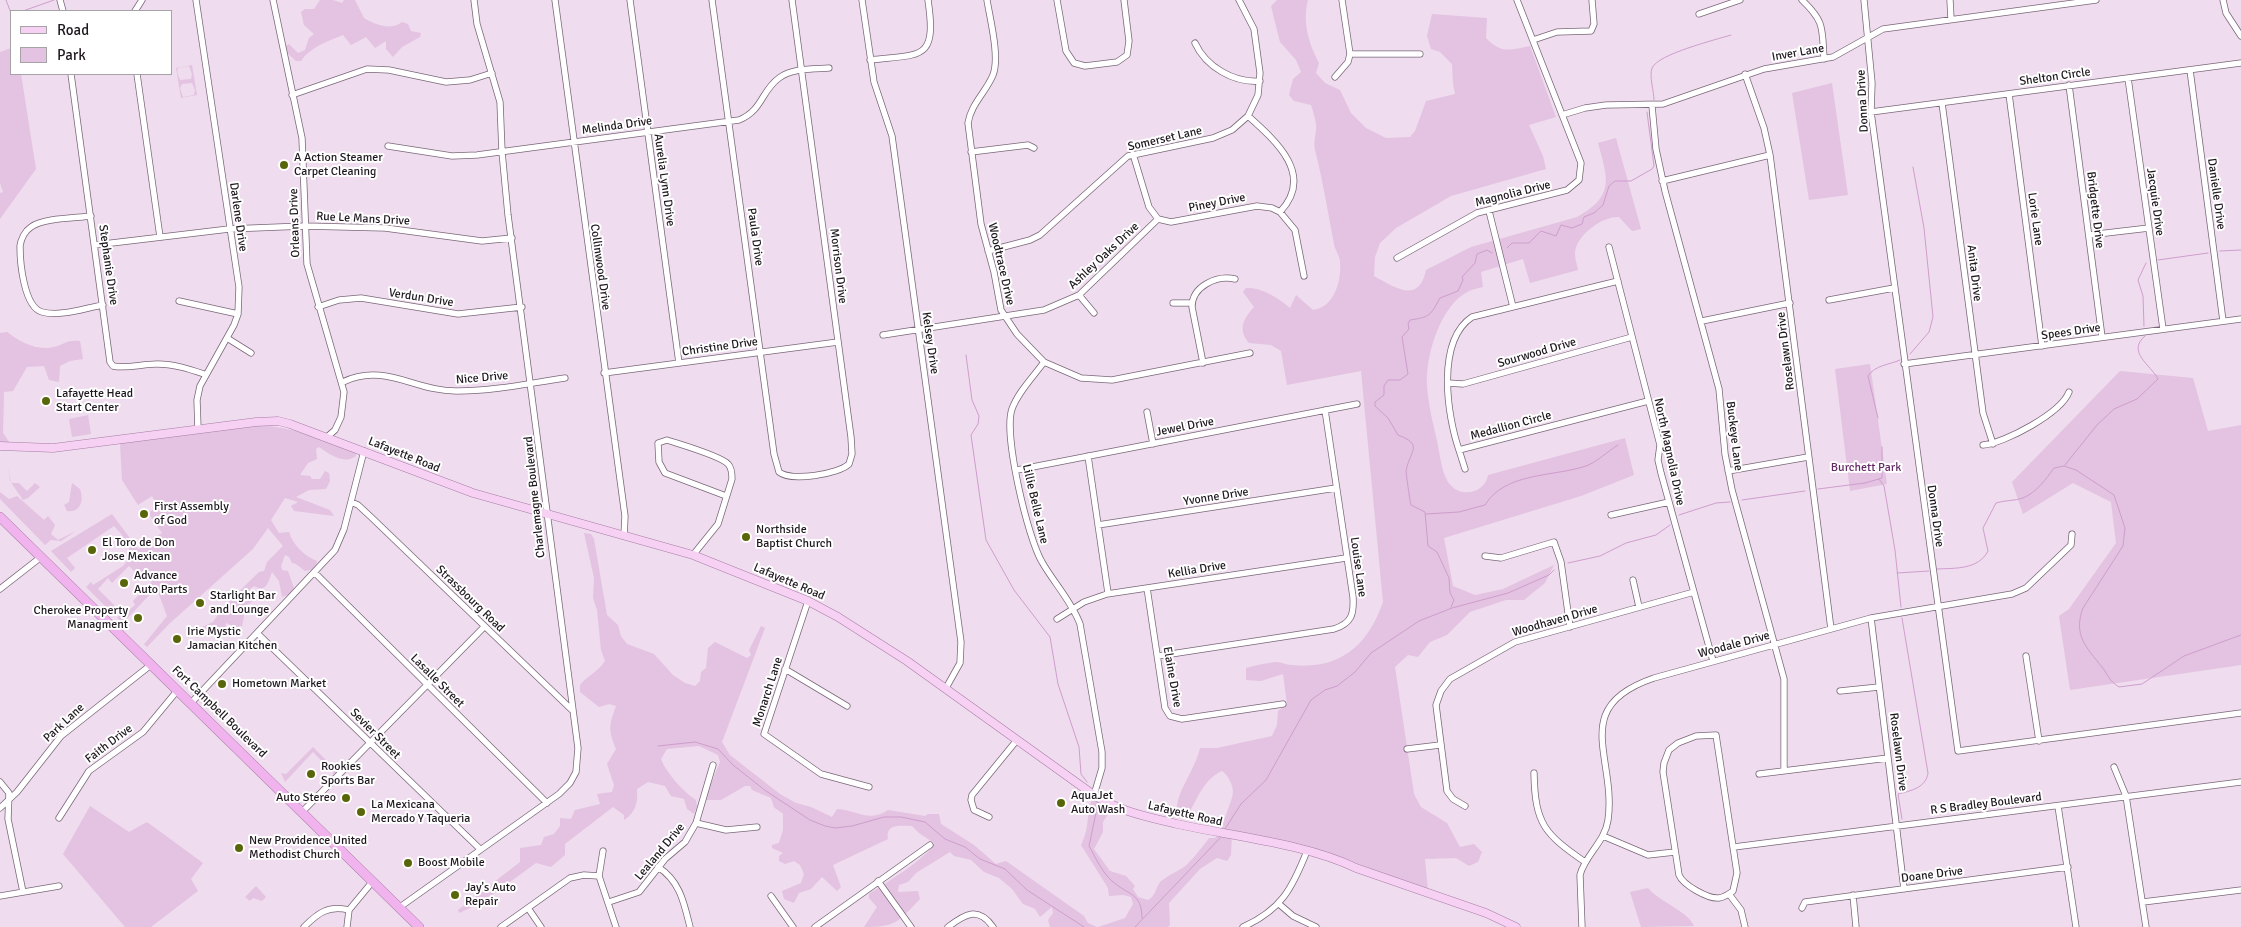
<!DOCTYPE html>
<html>
<head>
<meta charset="utf-8">
<style>
	body { margin:0 }
	#map { position:relative; width:2241px; height:927px; overflow:hidden; background:#efdcee; font-family:Signika,sans-serif }
	canvas { display:block }
	.legend { position:absolute; left:10px; top:10px; width:162px; height:65px; box-sizing:border-box; background:#fff; border:1px solid #a5a3a5; margin:0; padding:6px 9px; list-style:none; font-size:15px; color:#1f181f }
	.legend li { display:flex; align-items:center; gap:10px; height:25px }
	.legend b { width:25px; border:1px solid #a5a3a5 }
</style>
</head>
<body>
<div id="map">
<canvas width="2241" height="927"></canvas>
<ul class="legend">
<li><b style="height:6px;background:#f6d1f4"></b>Road</li>
<li><b style="height:14px;background:#e3c3e1"></b>Park</li>
</ul>
</div>
<script>
const g = document.querySelector('canvas').getContext('2d');
g.lineJoin = 'round';
function paint(path, color) {
  g.fillStyle = color;
  g.fill(path, 'evenodd');
}
function stroke(path, color, width, dash) {
  g.strokeStyle = color;
  g.lineWidth = width;
  g.lineCap = dash ? 'butt' : 'round';
  g.setLineDash(dash || []);
  g.stroke(path);
}
function label(font, color, halo, rows, align = 'center') {
  g.font = font + ' Signika,sans-serif';
  g.lineWidth = 4;
  g.setLineDash([]);
  g.textBaseline = 'middle';
  g.strokeStyle = halo;
  g.fillStyle = color;
  for (const [text, x, y, turn = 0] of rows) {
    g.save();
    g.translate(x, y);
    g.rotate((+turn || 0) * Math.PI / 180);
    g.textAlign = isNaN(turn) ? turn : align;
    if (halo) g.strokeText(text, 0, 0);
    g.fillText(text, 0, 0);
    g.restore();
  }
}
const green = new Path2D(`
	M320,0H333L342,3L344,0H355L364,18C376,25 391,31 402,22L408,24L411,31L421,33L420,37L402,47L393,57L386,49V41L375,48L366,37L351,45L343,35C328,41 310,47 301,61H296L285,51L283,47L289,44L298,53L305,50L309,38L314,34L304,25L301,12L305,9H314Z
	M1277,0H1308C1302,22 1309,44 1319,63L1316,73L1325,83L1340,90L1351,113L1366,128L1386,138L1410,137L1415,131L1426,101L1455,94L1453,84L1452,64L1440,52L1431,49L1427,36L1432,14L1487,18L1486,38C1501,54 1510,50 1530,46L1556,117L1529,125L1543,156L1546,169L1451,196L1396,228L1380,243L1375,257L1374,276C1394,287 1419,305 1426,270L1471,247L1577,217C1615,196 1608,179 1598,143L1616,138L1641,229L1632,231L1619,217C1602,216 1575,236 1575,254C1575,259 1577,265 1578,270L1530,283L1523,259L1481,272L1483,287C1479,288 1473,289 1469,291C1441,304 1425,356 1427,385C1428,404 1433,423 1437,441C1440,454 1441,471 1448,482C1459,499 1485,494 1488,475L1625,438L1634,475L1581,496L1444,538L1453,586L1475,595L1503,589L1554,565L1545,583L1524,600H1506L1470,612L1447,635L1430,642L1418,657L1408,655L1395,667L1414,794L1421,807L1447,823L1460,847L1474,844L1482,852L1478,862L1469,866L1456,858L1425,859L1428,891C1364,865 1301,840 1232,833L1231,855L1227,861L1217,858L1200,869L1169,903L1170,925L1168,927H1098L1125,918L1133,904L1131,897L1123,895L1109,896L1108,888L1081,845C1090,827 1086,816 1092,799L1112,808L1103,822V832L1094,849L1110,871L1126,876L1135,886L1133,889L1138,897L1148,900C1156,896 1155,888 1161,881C1166,877 1178,871 1184,867C1187,866 1206,843 1209,838H1215C1220,831 1233,799 1233,792C1233,785 1228,775 1222,771C1204,778 1195,803 1186,819L1178,818C1171,797 1195,772 1200,748H1217L1272,736L1277,725L1278,711L1287,704L1283,674L1261,681L1246,680V668C1256,665 1267,663 1276,662C1282,662 1286,665 1291,665C1341,670 1368,645 1383,602L1361,371L1287,385L1281,351L1271,345L1249,343C1237,329 1244,318 1254,307L1243,292L1246,288C1261,287 1279,298 1290,308L1296,295L1313,310C1334,308 1342,280 1340,262C1340,256 1335,250 1334,244C1328,213 1323,181 1315,150C1313,142 1317,132 1316,124C1315,117 1313,111 1311,105L1294,101L1289,95L1293,79L1301,72L1296,60L1280,42L1271,6Z
	M11,48V74H21L36,169L0,219V193L3,192L0,183V52Z
	M192,65L197,95L181,98L176,68ZM189,66L192,74L191,79L180,80L177,72L178,68ZM192,83L195,90L194,95L183,97L180,88L182,84Z
	M1832,83L1848,195L1809,200L1792,93Z
	M7,332C20,342 36,351 54,347C66,344 66,340 80,341L83,359L70,361L60,366L59,382L49,380L44,366L27,367L13,391L4,392L3,433L10,443L0,442V333Z
	M1870,364L1887,484L1850,491L1835,369Z
	M2120,371L2193,378L2208,431L2241,425V665L2070,690L2059,616L2069,609L2116,543L2111,502L2073,483L2023,514L2012,482Z
	M88,415L91,434L72,437L69,419Z
	M258,425C293,427 323,439 355,451L356,456C344,465 329,454 319,447L316,449L317,459L308,463L300,475L310,476L312,479H320L325,471L329,473L330,481L326,489L309,490L296,497L330,510L334,516L294,511L291,506L298,502L285,498L271,520L279,533L289,532C293,545 304,556 317,561L315,569L305,571L296,564L292,563L289,557L285,555L281,566L282,570L288,571L294,588L291,594L282,597L279,581L272,572C268,583 266,593 254,586L250,589L249,593L255,599L250,603L241,607L244,616L242,626L235,627L226,623L225,630L219,635L210,628L197,638L195,636L198,629L213,622L223,607L259,572L264,571L267,562L283,546L268,528L253,549L169,624L147,647L144,644L146,642L167,616L158,592L155,589L123,623L117,618L124,610L127,612L135,605L133,601L155,578L151,574L140,577L129,566L112,583L108,578L98,589L117,608L112,613L86,587L91,582L93,585L123,566L132,555L122,535L114,526L67,558L75,568L71,572L51,551L112,514L138,549L162,533L148,513L158,506L152,496L138,505L122,480L120,443Z
	M8,467L11,483H19L27,491L35,483L40,487L28,498L23,500L10,481Z
	M72,483L80,489C84,500 81,513 67,511L64,505L69,502Z
	M0,492L9,499L17,496L44,520L48,516L55,525L51,534L58,540L76,531L61,541L51,540L45,545L0,499Z
	M584,533L591,534L594,539L607,615L618,625L621,636L627,644L654,654L673,675L685,683L695,686L700,681L701,672L706,668L708,648L715,642L747,658L751,655L749,650L761,626L765,628L722,742L730,755L780,794L796,803L811,807L832,817L837,809C857,810 868,823 888,810L925,816L928,814H939L941,824L974,845L996,864L1006,861L1084,916L1088,923L1097,927H1050L1048,920L1053,913L1052,907L1040,917L1035,909L1023,904L1012,889L999,878L984,872L971,860L954,856L950,852L916,873L908,882L899,885L898,892L918,891L920,899C898,922 896,927 864,927L877,907L869,898V894C883,885 929,857 934,843L919,833L912,826C901,826 885,823 888,839L833,865L841,887L837,891L822,877L811,889L799,893L794,903L784,899L782,891L801,883L804,874L800,865L794,861L785,864L779,861V856L783,853L772,848V845L779,843L783,830V814C771,804 776,812 771,798L752,790L750,786H745L721,800H704L720,762L718,755L699,746L667,749L661,759C666,772 683,792 696,800L697,807L694,814L687,809L684,799L671,796L665,786L648,782L637,789C638,803 636,812 624,820V815L613,807L565,844V855L551,867L536,863L481,903L459,913L458,910L520,862V848L541,845L544,837L554,834L560,826V818L571,819L575,810L600,804L597,794L612,792L614,785L607,764L616,749C608,730 609,725 616,706L609,704L599,707L580,692V685C587,676 598,672 605,661L601,650L597,610L593,598L594,578Z
	M313,747L338,772L334,774L313,752L285,782L281,773L286,774Z
	M90,806L129,832L147,822L203,863L191,879L198,891L151,927H125L63,854Z
	M256,886L266,897L262,901L253,898L250,901L245,897Z
	M1648,888C1659,902 1687,910 1694,926L1641,927L1630,892Z`);
const stream = new Path2D(`
	M6,0L11,13
	M23,11L54,0
	M1654,100C1654,91 1649,77 1652,68C1658,54 1715,40 1731,35
	M1507,248L1512,243H1529L1541,231L1556,236L1561,225L1572,228L1582,224L1584,217L1594,213L1603,205L1609,186L1615,181H1631L1652,169L1654,166L1647,112
	M2220,251L2241,250
	M2158,260L2208,253
	M2144,326L2143,296L2138,280L2146,263
	M1910,354L1929,332L1933,317L1924,228L1913,167
	M966,355L972,400L979,416L978,424L971,435L986,540L1014,590L1050,637L1058,684L1079,747L1081,774L1087,782
	M1878,418L1868,376C1875,365 1889,365 1900,360
	M2065,465L2097,425L2114,409L2137,399L2158,379C2151,365 2126,352 2145,336
	M1879,479L1884,486L1895,550L1901,607
	M1818,489L1865,483L1882,478V447
	M1742,500L1805,491
	M1426,514L1459,512L1485,505C1505,472 1553,477 1586,466C1597,462 1608,451 1618,445
	M1679,515L1716,503L1730,502
	M1568,563L1600,556L1626,543L1656,535L1670,525
	M1937,569C1955,568 1978,570 1988,551L1983,528L1996,503C2005,500 2015,501 2023,498C2037,492 2046,479 2054,468L2064,466L2076,470L2114,495L2125,528L2123,546L2083,608C2073,635 2086,647 2102,667C2109,676 2108,680 2119,687L2142,684L2184,656L2241,635
	M1897,573L1929,571
	M1451,607L1454,600L1450,593L1449,578L1437,552L1428,546L1425,512L1411,505C1410,502 1406,473 1406,471C1410,450 1424,445 1398,435L1388,418L1375,406V402L1384,395V386L1388,380H1400L1408,374L1402,337L1409,329L1408,324L1410,320C1430,317 1430,316 1440,298L1458,291L1463,280L1462,277L1475,263L1477,254L1487,250L1492,253
	M658,746L695,742L718,749L733,765L766,791L810,820L825,826L835,828L852,826L884,817H901L925,822L945,839L965,847L980,859L1005,869L1027,890L1084,927
	M1096,805L1097,808L1089,846C1096,858 1101,871 1112,881C1127,895 1142,892 1142,918
	M1902,819L1898,794C1910,791 1926,788 1928,773L1902,618
	M1225,829L1241,804L1266,780L1311,700L1325,690L1337,686L1355,672L1371,653L1419,621L1452,608L1508,593L1549,575L1554,570
	M1135,927L1221,837`);
const minor = new Path2D(`
	M60,0L63,11
	M196,0L239,287L238,314L234,325L200,386L197,400L198,429
	M273,0L302,138L307,264L344,392L341,417L335,430L327,437
	M555,0L625,516L624,536
	M630,0L679,363
	M712,0L774,454L779,472C791,482 839,474 849,464L852,454L851,437L792,0
	M862,0L874,82L892,136L961,642L960,663L946,688
	M987,0C990,19 1000,57 993,75C986,92 971,104 968,123L981,224L994,272L1001,310L1017,334L1044,362L1081,378L1112,380L1250,353
	M1057,0L1066,51L1074,63L1085,66L1117,62L1127,55L1129,41L1124,0
	M1802,0C1825,22 1822,28 1824,59
	M1864,0L1872,83L1871,112L1958,751L2241,713
	M1950,0L1951,19
	M2223,0L2226,13L2241,36
	M135,11L142,0
	M1699,14L1740,0
	M1533,40L1557,32L1591,31L1594,24L1592,0
	M1195,43C1206,67 1234,83 1260,81
	M1350,54H1420
	M870,60C922,54 937,61 928,0
	M2190,70L2223,321
	M71,74L110,362L113,366C127,369 142,364 157,364C174,364 189,369 204,374
	M137,74L160,237
	M1745,74L1764,128L1770,155L1831,629
	M1335,77L1348,62L1350,54L1342,0
	M2128,78L2163,329
	M2069,85L2102,337
	M2009,94L2042,346
	M292,95L367,69L389,70L446,82L470,80L492,73
	M1942,103L1983,413L1993,444
	M1652,106L1656,149L1665,191L1719,389L1725,454L1732,490L1784,679V771
	M1871,112L2241,63
	M1562,115L1585,108L1606,105L1663,104L1764,69L1833,57L1883,29L2096,0
	M1248,116C1276,141 1315,175 1280,212
	M388,146L452,156L477,155L739,120C763,110 761,91 779,78C792,68 813,69 829,68
	M971,152L1028,145L1034,148
	M1133,154L1149,207L1158,219L1171,222L1257,206L1272,208L1280,212L1295,230L1304,276
	M1662,181L1770,155
	M1489,211L1513,307
	M91,216C76,218 43,218 31,227C25,231 21,239 20,246C20,263 24,307 42,312C60,317 85,308 103,305
	M2089,235L2149,228
	M95,245L229,229L304,226L385,228L482,241L512,238
	M1609,247L1660,445L1658,460L1661,473L1713,661
	M988,251L1030,240L1040,235L1128,156L1213,138L1232,130L1248,116L1258,95L1260,73L1254,29L1239,0
	M1397,258L1477,213L1567,190L1579,180L1581,163L1517,0
	M1618,281L1472,317C1436,341 1447,415 1459,450L1648,401
	M1079,295L1094,313
	M1829,300L1894,288
	M179,301L238,314
	M1173,303H1192
	M318,307L339,300L361,298L458,314L522,307
	M1702,321L1790,303
	M883,335L1044,310L1079,295L1158,219
	M227,338L251,353
	M1044,362C1034,376 1018,392 1012,409C1003,434 1028,539 1042,562C1054,583 1072,602 1080,624L1102,752V768L1094,795
	M1203,363L1192,307C1192,286 1217,275 1235,279
	M1904,364L2241,319
	M604,373L838,342
	M343,382C385,362 416,392 458,391C494,391 530,383 565,378
	M1448,383L1463,384L1632,337
	M1147,412L1153,444
	M1983,445C2005,443 2061,413 2069,392
	M1459,450L1465,469
	M1088,456L1108,593
	M1017,470L1357,404
	M1728,471L1808,457
	M351,502L358,505L371,517L573,711
	M1611,515L1669,502
	M1098,525L1336,488
	M693,555L718,524L732,479C732,474 732,468 728,464C721,456 679,444 667,440L658,443L659,462L665,473L726,496
	M1485,556L1501,558L1554,542L1561,562L1570,627
	M315,573L547,803
	M1633,580L1639,607
	M1147,588L1165,708L1170,716L1182,719L1283,704
	M0,589L41,557
	M808,601L764,734L821,774L869,787
	M1871,618L1904,889
	M1057,619L1084,602L1107,594L1346,558
	M257,633L480,849
	M1158,656L1334,629C1352,623 1354,614 1353,597L1325,410
	M2026,656L2039,741
	M785,669L847,706
	M1840,691L1879,687
	M191,703L335,550L344,529L364,451
	M1716,735L1737,873L1733,891C1729,894 1725,897 1719,898C1708,899 1683,885 1679,875L1663,772L1664,763L1669,750L1678,743L1696,736Z
	M1407,749L1440,745
	M2114,767L2126,796L2146,927
	M1534,773C1535,825 1545,834 1585,862
	M1759,774L1888,758
	M0,782L9,793L8,819L23,892
	M1465,806L1453,799L1447,791L1436,705L1441,691L1450,679L1515,642L1694,592
	M2058,806L2076,927
	M0,808L17,792L61,736L152,664
	M303,811L484,627
	M989,817L974,810L971,800L972,795L1017,740
	M59,818L89,771L143,732L177,691
	M696,823L726,830L757,827
	M1603,836L1648,855L1675,852
	M1734,847L2241,782
	M658,867C680,881 684,903 690,927
	M599,876L616,927
	M599,876L603,851
	M878,881L911,927
	M1729,894L1741,910L1745,927
	M1853,895L1856,927
	M0,896L59,886
	M771,896L793,927
	M609,902L639,892L665,859L685,842L696,823L713,765
	M2143,902L2241,890
	M1279,904L1293,916L1316,927
	M400,907L559,794L570,783L576,772L578,748L508,215L502,152L500,102L477,24L474,0
	M528,908L541,927
	M1802,908L1805,902L2068,867
	M304,927C318,913 328,905 349,910
	M347,927L349,910L373,881
	M501,927L570,878L584,875L599,876
	M815,927L930,845
	M948,927C965,914 978,906 993,927
	M1243,927C1281,910 1292,889 1307,851
	M1582,927L1580,875C1585,855 1605,842 1608,820C1617,758 1568,707 1654,678L1871,618L2012,594L2026,588L2071,545L2072,534`);
const major = new Path2D(`
	M0,446L53,448L256,422L278,421L290,424L473,493L693,555L808,601L838,617L907,661L1091,793C1117,811 1148,817 1177,824C1232,836 1307,844 1356,868L1486,913L1516,927`);
const highway = new Path2D(`
	M0,517L419,927`);
const markers = [
	[284,165,5,"#596509"],
	[46,401,5,"#596509"],
	[144,514,5,"#596509"],
	[746,537,5,"#596509"],
	[92,550,5,"#596509"],
	[124,583,5,"#596509"],
	[200,603,5,"#596509"],
	[138,618,5,"#596509"],
	[177,639,5,"#596509"],
	[222,684,5,"#596509"],
	[311,774,5,"#596509"],
	[346,798,5,"#596509"],
	[1061,803,5,"#596509"],
	[361,812,5,"#596509"],
	[239,848,5,"#596509"],
	[408,863,5,"#596509"],
	[455,895,5,"#596509"]
];
const streetNames = [
	["Inver Lane",1798,53,-10],
	["Shelton Circle",2055,77,-8],
	["Donna Drive",1863,101,-93],
	["Melinda Drive",617,126,-8],
	["Somerset Lane",1165,139,-13],
	["Aurelia Lynn Drive",664,180,82],
	["Magnolia Drive",1513,194,-14],
	["Danielle Drive",2216,194,82],
	["Jacquie Drive",2155,202,82],
	["Piney Drive",1217,203,-11],
	["Bridgette Drive",2095,210,83],
	["Darlene Drive",238,217,82],
	["Rue Le Mans Drive",363,219,3],
	["Lorie Lane",2035,219,82],
	["Orleans Drive",295,223,-92],
	["Paula Drive",755,237,82],
	["Ashley Oaks Drive",1104,256,-43],
	["Woodtrace Drive",1001,264,77],
	["Stephanie Drive",108,265,82],
	["Morrison Drive",838,266,83],
	["Collinwood Drive",600,267,82],
	["Anita Drive",1974,273,83],
	["Verdun Drive",421,298,9],
	["Spees Drive",2071,332,-8],
	["Kelsey Drive",930,343,82],
	["Christine Drive",720,347,-8],
	["Roselawn Drive",1786,351,-97],
	["Sourwood Drive",1537,353,-16],
	["Nice Drive",482,378,-5],
	["Medallion Circle",1511,426,-15],
	["Jewel Drive",1185,427,-11],
	["Buckeye Lane",1734,436,83],
	["North Magnolia Drive",1669,452,78],
	["Lafayette Road",404,455,22],
	["Charlemagne Boulevard",535,497,-96],
	["Yvonne Drive",1216,497,-9],
	["Lillie Belle Lane",1035,504,77],
	["Donna Drive",1935,516,82],
	["Louise Lane",1358,567,82],
	["Kellia Drive",1197,570,-9],
	["Lafayette Road",789,582,23],
	["Strassbourg Road",470,599,44],
	["Woodhaven Drive",1555,621,-16],
	["Woodale Drive",1734,645,-15],
	["Elaine Drive",1172,677,80],
	["Lasalle Street",437,681,45],
	["Monarch Lane",768,692,-72],
	["Fort Campbell Boulevard",219,712,44],
	["Park Lane",64,723,-43],
	["Sevier Street",375,734,45],
	["Faith Drive",109,744,-37],
	["Roselawn Drive",1898,752,83],
	["R S Bradley Boulevard",1986,804,-7],
	["Lafayette Road",1185,814,13],
	["Lealand Drive",660,852,-50],
	["Doane Drive",1932,875,-7]
];
const poiNames = [
	["A Action Steamer",294,158],
	["Carpet Cleaning",294,172],
	["Lafayette Head",56,394],
	["Start Center",56,408],
	["First Assembly",154,507],
	["of God",154,521],
	["Northside",756,530],
	["Baptist Church",756,544],
	["El Toro de Don",102,543],
	["Jose Mexican",102,557],
	["Advance",134,576],
	["Auto Parts",134,590],
	["Starlight Bar",210,596],
	["and Lounge",210,610],
	["Cherokee Property",128,611,"right"],
	["Managment",128,625,"right"],
	["Irie Mystic",187,632],
	["Jamacian Kitchen",187,646],
	["Hometown Market",232,684],
	["Rookies",321,767],
	["Sports Bar",321,781],
	["AquaJet",1071,796],
	["Auto Wash",1071,810],
	["Auto Stereo",336,798,"right"],
	["La Mexicana",371,805],
	["Mercado Y Taqueria",371,819],
	["New Providence United",249,841],
	["Methodist Church",249,855],
	["Boost Mobile",418,863],
	["Jay's Auto",465,888],
	["Repair",465,902]
];
const parkNames = [
	["Burchett Park",1866,468]
];
paint(green, '#e3c3e1');
stroke(stream, '#cf9dcd', 1);
stroke(minor, '#796878', 7);
stroke(major, '#a77da5', 9);
stroke(highway, '#a77da5', 10);
stroke(minor, '#fff', 5.5);
stroke(major, '#f6d1f4', 8);
stroke(highway, '#f0b3ed', 9);
for (const [x, y, r, color] of markers) {
  const dot = new Path2D();
  dot.arc(x, y, r, 0, 2 * Math.PI);
  g.fillStyle = color;
  g.fill(dot);
  stroke(dot, '#fff', 2);
}
label('12px', '#1f181f', '#fff', streetNames);
label('12px', '#1f181f', '#fff', poiNames, 'left');
label('12px', '#652a65', '#fff', parkNames);
</script>
</body>
</html>
